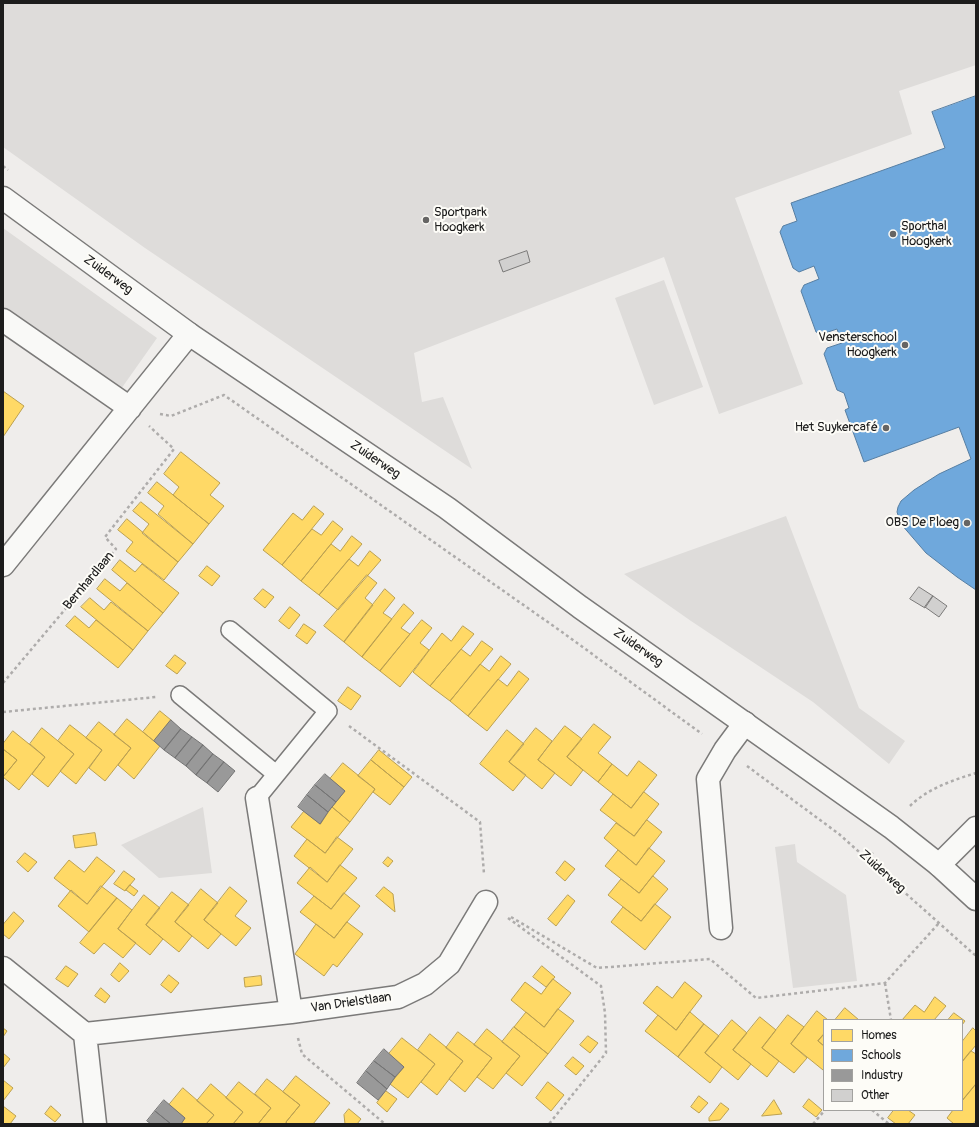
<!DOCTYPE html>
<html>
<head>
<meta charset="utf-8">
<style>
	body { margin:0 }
	#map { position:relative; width:979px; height:1127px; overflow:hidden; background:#efedeb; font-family:Pangolin,sans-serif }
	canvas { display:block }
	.frame { position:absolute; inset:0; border:4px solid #1c1c1c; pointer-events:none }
	.legend { position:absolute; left:823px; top:1019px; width:140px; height:92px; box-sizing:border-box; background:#fdfcf7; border:1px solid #a3a29f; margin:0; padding:5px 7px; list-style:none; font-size:12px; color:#1c1c1c }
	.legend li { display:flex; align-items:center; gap:8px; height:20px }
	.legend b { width:20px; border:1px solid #a3a29f }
</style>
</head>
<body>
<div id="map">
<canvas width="979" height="1127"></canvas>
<div class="frame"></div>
<ul class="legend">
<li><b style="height:11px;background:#ffd966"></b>Homes</li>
<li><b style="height:11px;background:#6fa8dc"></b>Schools</li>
<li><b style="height:11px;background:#999"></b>Industry</li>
<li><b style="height:11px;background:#d1d0cf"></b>Other</li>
</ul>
</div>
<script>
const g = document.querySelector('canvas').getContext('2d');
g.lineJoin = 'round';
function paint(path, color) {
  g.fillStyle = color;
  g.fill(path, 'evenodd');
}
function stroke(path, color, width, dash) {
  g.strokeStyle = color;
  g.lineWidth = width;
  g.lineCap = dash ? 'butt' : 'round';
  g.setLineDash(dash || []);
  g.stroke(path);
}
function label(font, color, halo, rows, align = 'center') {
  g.font = font + ' Pangolin,sans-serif';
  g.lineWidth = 4;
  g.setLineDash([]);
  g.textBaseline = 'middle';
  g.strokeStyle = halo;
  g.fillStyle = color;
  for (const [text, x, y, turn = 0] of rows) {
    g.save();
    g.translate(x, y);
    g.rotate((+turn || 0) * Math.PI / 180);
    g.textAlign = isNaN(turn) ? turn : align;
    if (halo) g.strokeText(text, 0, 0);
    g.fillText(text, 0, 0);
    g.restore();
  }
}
const green = new Path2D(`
	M3,3H976V65L899,91L912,134L735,198L803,384L719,414L664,257L414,353L422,402L443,397L472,469L145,248L3,147Z
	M3,228L157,338L121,389L3,310Z
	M664,280L703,387L654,405L615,298Z
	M786,516L859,708L905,741L889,764L813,702L691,621L624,574Z
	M203,807L212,873L159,878L121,845Z
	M795,844L797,862L846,895L857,981L793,988L775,847Z`);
const homes = new Path2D(`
	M3,391L24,406L3,437Z
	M181,452L220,483L210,495L224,506L209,524L173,495L179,487L164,474Z
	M157,482L209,524L193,544L158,514L164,506L148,493Z
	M141,502L193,544L178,562L142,533L149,524L133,511Z
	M314,506L324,514L282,565L263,550L293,513L302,520Z
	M127,519L178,562L164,580L126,551L133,542L118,530Z
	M333,521L343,529L301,581L282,565L312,529L321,535Z
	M352,536L362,544L319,595L301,581L331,544L340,551Z
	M370,551L381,560L338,610L319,595L349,559L358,566Z
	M120,560L135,572L142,564L179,593L163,613L112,570Z
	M207,566L220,576L212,586L199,576Z
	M367,575L377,583L365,598L373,605L344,642L324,626Z
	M105,579L120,591L127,583L163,613L148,631L97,589Z
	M263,589L274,597L265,608L254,599Z
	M385,589L395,598L383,613L392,619L362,657L344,642Z
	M90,598L104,610L111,602L148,631L133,650L81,607Z
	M404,604L414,613L401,628L410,634L380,671L362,657Z
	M290,607L300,615L289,629L279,621Z
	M75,616L89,628L96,620L133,650L118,668L66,626Z
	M422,620L432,628L420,643L429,650L400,687L380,671Z
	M304,624L316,632L307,644L296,636Z
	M463,626L474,634L430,686L413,672L442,633L451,641Z
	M482,641L493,649L450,701L430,686L461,649L470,656Z
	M175,655L186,663L177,674L166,666Z
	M501,656L511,664L468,716L450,701L480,664L489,671Z
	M519,671L529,679L487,731L468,716L498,679L507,686Z
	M348,687L361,696L351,710L338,701Z
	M160,711L171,720L154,741L143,732Z
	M127,719L160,746L134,779L118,765L131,748L114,735Z
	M99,722L131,748L105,781L89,768L102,750L86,738Z
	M594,724L611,737L598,753L612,764L598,782L567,757Z
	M70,725L102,750L76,784L60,771L74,754L58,741Z
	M565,726L582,739L567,757L583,770L571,786L538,760Z
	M42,728L74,754L48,787L32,774L45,757L30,744Z
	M536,728L552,741L538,760L555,773L542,789L509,762Z
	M507,730L524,744L509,762L526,775L513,791L480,764Z
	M13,731L45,757L19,790L3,777L17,760L3,749V744Z
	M3,749L17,760L3,777Z
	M379,750L412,777L404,787L371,760Z
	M371,760L404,787L390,805L373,792L375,789L358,776Z
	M639,761L657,775L631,808L598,782L612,764L627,776Z
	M343,763L375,789L350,822L332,807L345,791L330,779Z
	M644,792L659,804L634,836L600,810L613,794L631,808Z
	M332,807L350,822L325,853L291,827L304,811L320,824Z
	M647,820L662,832L636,865L604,838L616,823L634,836Z
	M95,833L97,845L75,848L73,836Z
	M337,837L353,849L327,882L294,856L307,839L325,853Z
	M649,848L665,861L639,893L605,866L618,850L636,865Z
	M25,853L37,862L28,872L17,862Z
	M97,857L115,871L87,904L54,878L69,860L84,872Z
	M388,857L393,861L388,867L383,863Z
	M565,861L575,869L565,881L556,873Z
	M340,865L357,878L331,909L297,883L310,867L327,882Z
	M124,871L135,879L125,891L114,884Z
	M653,876L668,889L641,921L608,895L621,879L639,893Z
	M130,885L138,891L134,896L126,890Z
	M101,886L117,898L89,932L58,906L71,890L87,904Z
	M230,887L247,901L235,916L251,928L236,946L204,920Z
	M384,887L393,894L395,912L376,896Z
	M201,889L218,903L204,920L221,934L208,949L175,922Z
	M172,892L189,905L175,922L192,936L179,952L146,925Z
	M344,893L360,906L334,938L300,912L314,896L331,909Z
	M144,895L160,908L146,925L163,939L150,955L118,929Z
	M568,895L575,901L556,926L548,919Z
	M117,898L132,910L118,929L136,943L123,958L104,943L94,954L80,943Z
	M655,904L671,917L645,950L611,922L623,907L641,921Z
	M14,912L24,921L9,939L3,934V925Z
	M347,922L363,934L337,967L333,964L324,976L295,954L316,924L334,938Z
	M120,963L129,971L119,982L111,975Z
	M66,966L78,974L68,987L56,979Z
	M542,966L555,977L546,987L533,977Z
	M169,975L179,983L171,993L161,985Z
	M261,976L262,985L245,987L244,978Z
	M553,979L571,993L544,1027L511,1000L525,982L541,994Z
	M685,982L702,996L676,1030L643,1003L657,986L672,998Z
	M101,988L110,996L105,1003L95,996Z
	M935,997L946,1006L934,1020H902L915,1005L924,1012Z
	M845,1008L859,1020H835Z
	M558,1009L574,1021L548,1054L514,1027L526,1012L544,1027Z
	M817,1011L828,1020H824V1034L818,1041L824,1046V1068L823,1070L791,1044Z
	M690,1012L704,1024L678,1057L645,1031L658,1015L676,1030Z
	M954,1013L965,1021L962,1025V1020H948Z
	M788,1015L804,1027L791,1044L807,1058L794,1073L762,1048Z
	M760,1017L776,1030L762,1048L779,1061L767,1077L733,1050Z
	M732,1020L747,1033L733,1050L751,1064L738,1080L705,1053Z
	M704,1024L719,1036L705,1053L722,1067L710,1083L678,1057Z
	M514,1027L548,1054L522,1086L506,1073L520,1056L502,1042Z
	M3,1028L7,1031L3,1037Z
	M973,1028L976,1031V1045L962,1062V1042Z
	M487,1029L520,1056L493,1089L477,1077L492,1058L474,1045Z
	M458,1032L492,1058L465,1092L449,1079L463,1061L446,1048Z
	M430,1034L463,1061L437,1095L421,1082L435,1064L418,1050Z
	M824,1034V1046L818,1041Z
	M588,1036L598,1043L590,1053L580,1045Z
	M402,1038L435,1064L408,1098L390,1084L404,1067L388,1055Z
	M971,1051L976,1054V1084L962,1101V1062Z
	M3,1053L10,1059L3,1068Z
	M573,1057L584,1066L576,1075L565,1066Z
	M296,1076L330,1103L313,1124H288L286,1122L300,1105L283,1092Z
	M267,1079L300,1105L286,1122V1124H258L271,1108L255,1094Z
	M3,1080L13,1088L3,1101Z
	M239,1082L271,1108L258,1124H233L243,1112L226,1098Z
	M548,1082L564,1095L551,1111L536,1098Z
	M211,1084L243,1112L233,1124H206L214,1115L197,1101Z
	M976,1084V1120L973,1124H954L947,1118L953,1110H962V1101Z
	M183,1088L214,1115L206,1124H181L185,1118L169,1105Z
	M386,1091L397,1099L387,1112L377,1103Z
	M699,1096L708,1103L699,1113L691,1107Z
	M809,1099L822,1110L816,1117L803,1107Z
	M774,1100L782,1114L762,1116Z
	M721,1103L729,1109L720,1120L709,1121V1118Z
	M3,1106L16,1116L10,1124H3Z
	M51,1106L61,1115L55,1122L45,1114Z
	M349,1109L361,1119L357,1124H345L344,1115Z
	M894,1110H908L915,1115L908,1124H896L888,1118Z`);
const schools = new Path2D(`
	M976,96V590L957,577L926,553L901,524L897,512L898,507L901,501L914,490L939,474L971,459L959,427L864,462L845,410L849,408L844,393L837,390L824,354L827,348L842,343L837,329L822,334L816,332L801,291L804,285L819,279L814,266L799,272L793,268L780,232L783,226L797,221L791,203L945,148L932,112Z`);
const industry = new Path2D(`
	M171,720L181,729L164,750L154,741Z
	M181,729L192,737L175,758L164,750Z
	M192,737L203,745L186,766L175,758Z
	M203,745L213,754L196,775L186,766Z
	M213,754L224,762L207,783L196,775Z
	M224,762L235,771L218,792L207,783Z
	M325,774L345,791L336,802L315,785Z
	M315,785L336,802L328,812L307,795Z
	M307,795L328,812L320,824L298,807Z
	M384,1049L404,1067L395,1077L374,1061Z
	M374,1061L395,1077L387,1089L366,1071Z
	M366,1071L387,1089L378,1100L357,1083Z
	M164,1100L185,1118L181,1124H171L155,1111Z
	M155,1111L171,1124H151L147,1121Z`);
const building = new Path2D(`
	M527,251L530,262L503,272L499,261Z
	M919,587L933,596L925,608L910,599Z
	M933,596L947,606L939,617L925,607Z`);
const path = new Path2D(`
	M3,166L8,170
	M160,414L171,416L224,395L562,632L702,734
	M3,683L116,549L105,537L174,449L149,426
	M3,712L156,697
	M349,726L480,822L484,874
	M747,766L839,834L976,956
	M910,806C927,789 953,780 976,773
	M868,860L874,850
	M511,917L597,968L710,959L756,998L885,983L939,923
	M508,918L601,986L605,1013L606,1053L549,1124
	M885,983L891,1020
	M298,1038L302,1054L385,1124
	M872,1110L889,1124
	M813,1124L825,1110`);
const lane = new Path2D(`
	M230,630L328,711L257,798
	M180,695L276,774`);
const street = new Path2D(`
	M3,320L130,408
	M3,565L189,334
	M257,798L291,1012
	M939,865L976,828
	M721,928L708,779L725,750L745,723
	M3,968L85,1034L95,1124
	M85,1034L291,1012L398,997L425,984L449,964L486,902`);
const secondary = new Path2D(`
	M3,198L189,334L447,508L580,607L891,827L939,865L976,899`);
const markers = [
	[426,220,4,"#666564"],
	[893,234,4,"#666564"],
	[905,345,4,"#666564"],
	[886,428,4,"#666564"],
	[967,523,4,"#666564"]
];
const poiNames = [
	["Sportpark",434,213,"left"],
	["Hoogkerk",434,228,"left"],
	["Sporthal",901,227,"left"],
	["Hoogkerk",901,242,"left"],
	["Vensterschool",897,338],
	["Hoogkerk",897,353],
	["Het Suykercafé",878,428],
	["OBS De Ploeg",959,523]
];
const streetNames = [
	["Zuiderweg",108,275,36],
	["Zuiderweg",375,460,34],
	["Bernhardlaan",89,581,-50],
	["Zuiderweg",638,648,35],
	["Zuiderweg",882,872,42],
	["Van Drielstlaan",351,1003,-8]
];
paint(green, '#dedcda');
paint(homes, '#ffd966');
stroke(homes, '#bba050', 1);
paint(schools, '#6fa8dc');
stroke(schools, '#567ea2', 1);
paint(industry, '#999');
stroke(industry, '#747474', 1);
paint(building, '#d1d0cf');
stroke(building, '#7b7a79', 1);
stroke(lane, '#7b7a79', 20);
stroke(street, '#7b7a79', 25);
stroke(secondary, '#7b7a79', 25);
stroke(path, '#aeacab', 2.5, [3, 3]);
stroke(lane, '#f9f9f7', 17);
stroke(street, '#f9f9f7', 22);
stroke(secondary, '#f9f9f7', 22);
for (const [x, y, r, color] of markers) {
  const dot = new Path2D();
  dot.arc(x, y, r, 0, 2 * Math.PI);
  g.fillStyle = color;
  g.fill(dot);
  stroke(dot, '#fdfcf7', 1.5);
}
label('13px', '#1c1c1c', '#fdfcf7', poiNames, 'right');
label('13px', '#1c1c1c', '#fdfcf7', streetNames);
</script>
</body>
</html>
